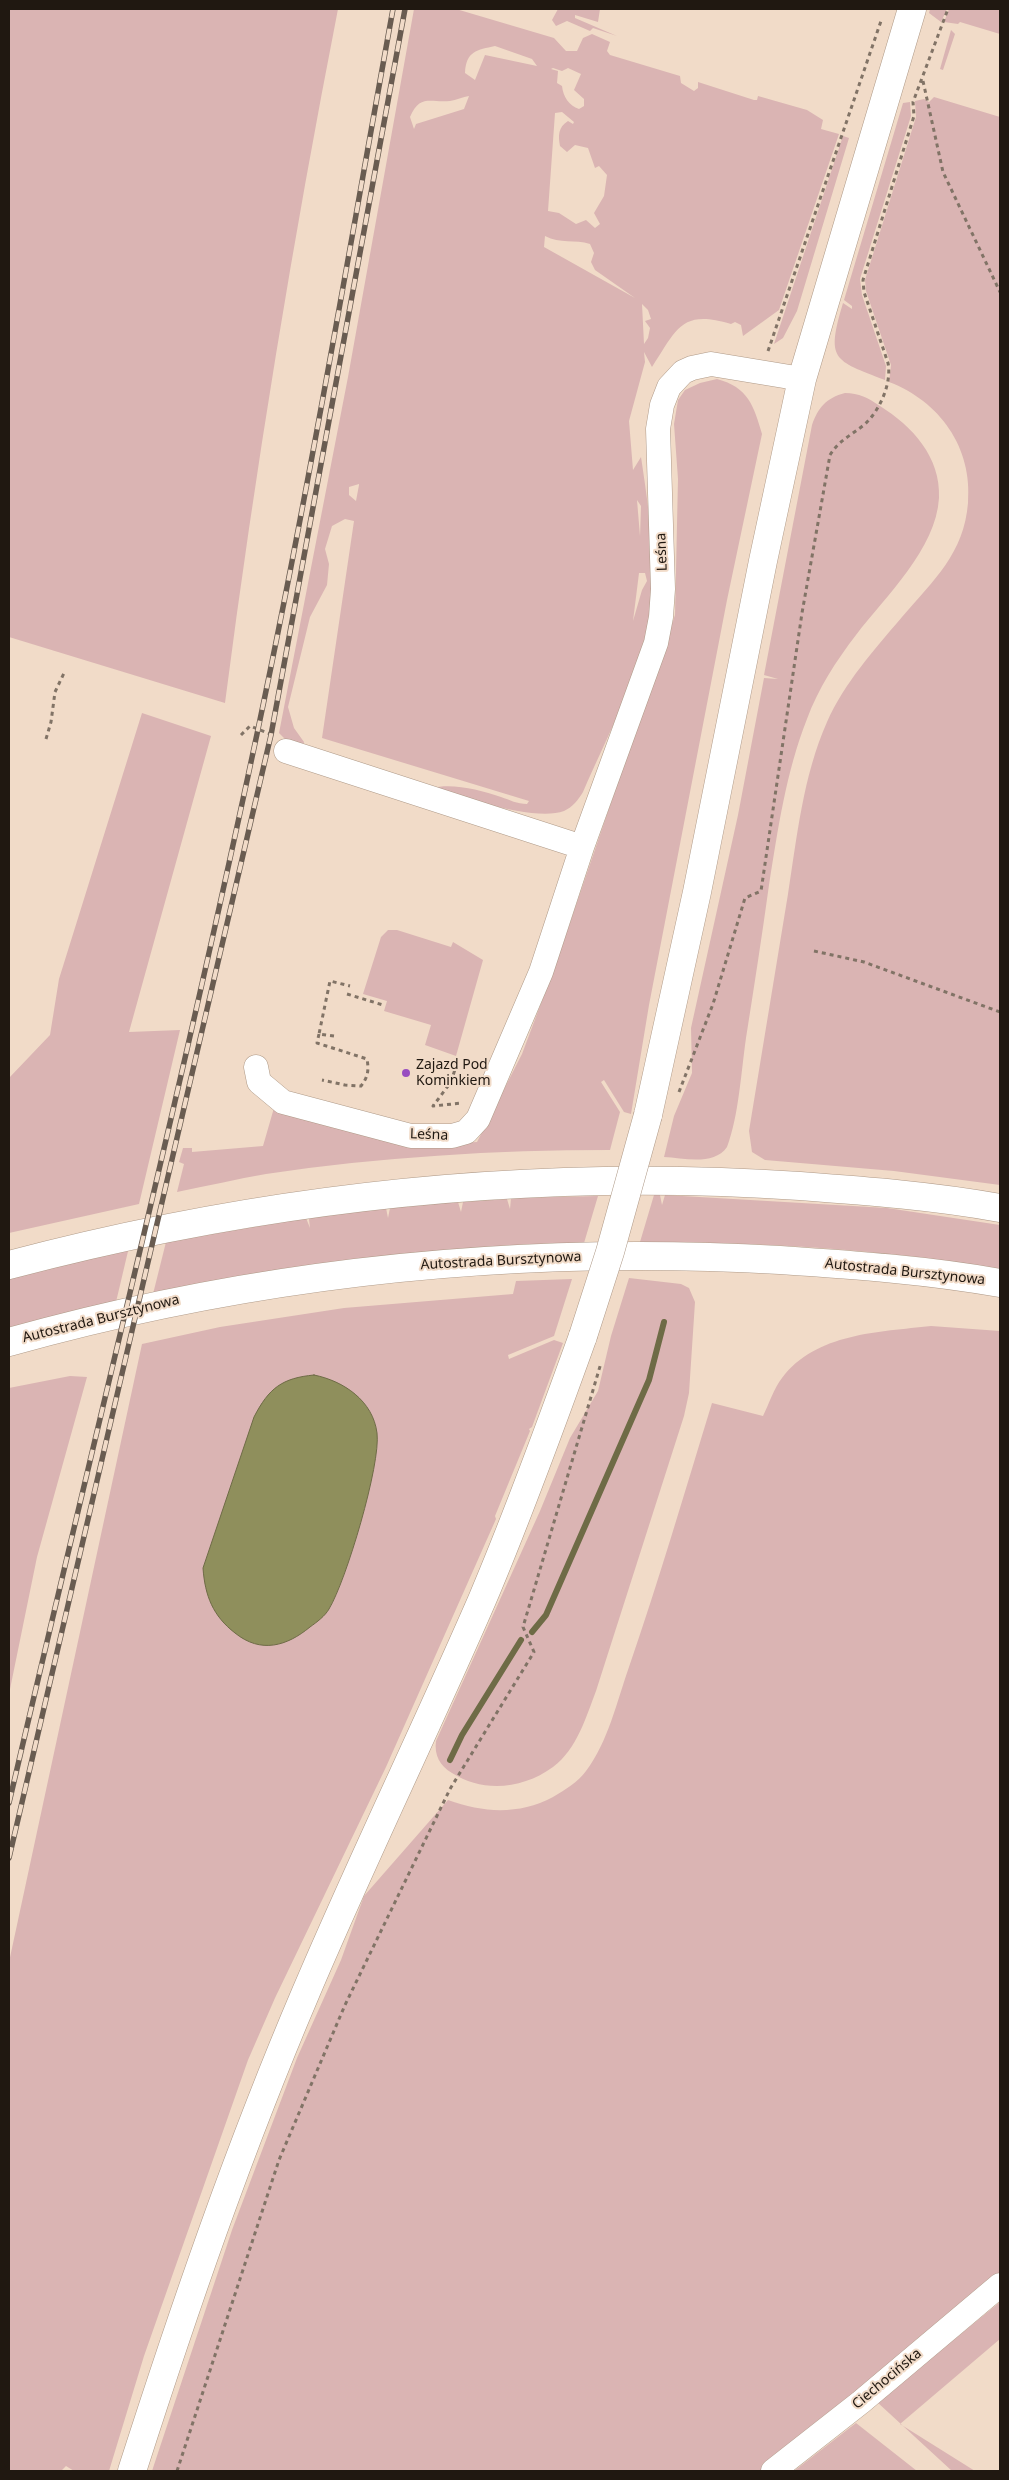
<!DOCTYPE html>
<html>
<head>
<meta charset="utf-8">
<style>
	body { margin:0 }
	#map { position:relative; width:1009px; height:2480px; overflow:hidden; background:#f1dbc8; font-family:"Noto Sans",sans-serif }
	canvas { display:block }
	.frame { position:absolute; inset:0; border:10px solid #201811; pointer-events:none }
</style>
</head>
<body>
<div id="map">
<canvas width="1009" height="2480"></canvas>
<div class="frame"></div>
</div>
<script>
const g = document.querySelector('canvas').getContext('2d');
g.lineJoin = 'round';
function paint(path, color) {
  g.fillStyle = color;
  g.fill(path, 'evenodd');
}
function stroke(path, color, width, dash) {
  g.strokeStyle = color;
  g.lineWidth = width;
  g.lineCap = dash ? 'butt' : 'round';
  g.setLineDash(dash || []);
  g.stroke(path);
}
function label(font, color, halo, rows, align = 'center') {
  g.font = font + ' "Noto Sans",sans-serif';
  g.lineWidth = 4;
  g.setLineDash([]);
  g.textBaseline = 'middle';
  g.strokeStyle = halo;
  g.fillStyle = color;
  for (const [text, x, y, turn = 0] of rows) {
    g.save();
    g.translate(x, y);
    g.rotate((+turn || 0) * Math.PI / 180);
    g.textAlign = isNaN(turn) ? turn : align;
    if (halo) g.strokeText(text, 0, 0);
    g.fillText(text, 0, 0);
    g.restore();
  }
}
const green = new Path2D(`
	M9,9H338C293,239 255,471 225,703L9,637Z
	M414,9H456L554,38L566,51H577L583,38L592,34L610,42L607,51L610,55L680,76L681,83L694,91L698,88V82L754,100H757L758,96L807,110L823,120L821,129L839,134L779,310L743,336L741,325L735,322L731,324C681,309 677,329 652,367L644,352L645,362L629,421L633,470L641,457C648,503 656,558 652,604C646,664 607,736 583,792C578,800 573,807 564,811C535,822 462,797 432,788C453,783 480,790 501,797C510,800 517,804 527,804L529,801L322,738L354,521L345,519L332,526L325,549L329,564L327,585L310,617L288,707L294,728L304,742L302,750L288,742L279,733L348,377ZM495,46L532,59L537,66L485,55L475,80L465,73C466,51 477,50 495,46ZM553,68L562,71L568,68L581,74L574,90L584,99V106L579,109C569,106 563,96 562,86L557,83L558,71L551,69ZM469,96L464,109L416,124L414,129L410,117C420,94 430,103 450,101C456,100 463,97 469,96ZM562,112L574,122L573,124L568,121C558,127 558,136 560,146L567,152L575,145L588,148L595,168L599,166L607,175L604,196L594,213L600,224L595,228L586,220L576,224L559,213L548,211L555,113ZM545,236C560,244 575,239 590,244L594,253L591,262L595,270L635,298L544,247ZM642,304L648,310L651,319L645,321L650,328L648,338L644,344ZM359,484V485L356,501L349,495V487ZM637,500L641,506L640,537V536ZM639,573H645L647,581L642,590L633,621Z
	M558,9H600L598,22L575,15V18L617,36L593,28L590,31L567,21L556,26L552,20Z
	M930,9H947L941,22L929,13Z
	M949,9H1000V34L960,22L958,24L944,22Z
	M951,30L955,34L943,70L940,69Z
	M934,97L1000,117V1185L894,1171L765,1160L752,1152L749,1131C762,1052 775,973 788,894C797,837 803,776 827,722C845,682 874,650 902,617C934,580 964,553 968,503C973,447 939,401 889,382L891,365L866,291L865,280L916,117L915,101L924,99L929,102Z
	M910,102L911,116L860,279L862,295L886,366L885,380C833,360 826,360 843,303L852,309V306L844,300L903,103Z
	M843,136L849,138L797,311L783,338L774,344Z
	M717,379C748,387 754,406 762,434L727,600L649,1005L631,1114L624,1112L604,1080L601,1082L620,1112L610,1150C495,1150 380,1157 266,1174C237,1179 207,1186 177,1192L184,1164L179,1162L183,1148H192V1152L263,1146L278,1094L428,1145L477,1142L522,1054L558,958L675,615L678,479L674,424L678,400L685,390L700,383Z
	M845,393C859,393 868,398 880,406C912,426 941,457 939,498C936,549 886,596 856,635C836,661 818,689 807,719C786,772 778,829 769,885C762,936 754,987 746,1038C741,1072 739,1115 727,1147C714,1166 684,1158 664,1157L674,1116L692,1073L691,1028L738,815L764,678L778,679L764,675L812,425C818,408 826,398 845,393Z
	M142,713L211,736L129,1032L180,1030L139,1204L9,1233V1078L50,1035L59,979Z
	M388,930H397L451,947L453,942L483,960L456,1056L425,1045L431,1025L384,1011L387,1001L363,994L381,937Z
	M654,1195H660L662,1205L665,1195L887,1208L1000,1225V1269C882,1249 760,1242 640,1242Z
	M598,1196L584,1243C439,1243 296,1272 153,1294L166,1242L306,1218L310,1228L309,1219L311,1218L386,1208L388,1218L390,1208L458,1202L461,1212L463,1202L507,1199L510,1209L511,1198Z
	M129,1247L116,1302L9,1328V1279Z
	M629,1278L681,1284L689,1288L695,1302L689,1393L684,1416L596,1691C586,1717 577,1749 553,1767C523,1789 483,1793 452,1773C440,1766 434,1755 436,1741L540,1511L570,1438L598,1391L611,1336Z
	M572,1279L554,1336L508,1355L509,1359L554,1340L563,1343L532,1427L529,1429L530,1431L495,1516L496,1519L386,1767L275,1998L248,2060L144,2356L109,2471H74L66,2466L61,2471H9V1962L142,1344L220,1327L344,1308L513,1294L516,1281Z
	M931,1326L1000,1331V2289L765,2471H152L232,2230L297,2058L341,1960L364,1896L448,1800C484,1813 519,1815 553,1797C565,1790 578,1782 586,1771C608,1742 617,1701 629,1667C659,1580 685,1491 712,1403L763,1416C769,1404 774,1388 782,1378C816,1333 879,1332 931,1326Z
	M70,1376L87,1377L37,1557L9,1694V1388Z
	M1000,2302V2339L900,2424L975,2471H952L877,2402Z
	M856,2423L917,2471H794Z`);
const water = new Path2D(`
	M314,1375C344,1381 373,1401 377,1433C381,1464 346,1581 329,1609C325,1616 317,1622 310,1627C287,1646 261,1654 235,1633C213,1616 205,1596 203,1568L254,1417C269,1388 282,1378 314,1375Z`);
const stream = new Path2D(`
	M532,1632L546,1615L649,1380L664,1322
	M450,1760L462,1735L521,1640`);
const path = new Path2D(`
	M923,81L943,172L1000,292
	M768,351L881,21
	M241,735L250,726L273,735
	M46,739L51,722L55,692L65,671
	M814,951L864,962L1000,1012
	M347,994L383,1005
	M319,1034L317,1043L367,1059C369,1070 368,1077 361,1086L345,1085L322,1080
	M334,1036L319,1034L330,981L350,986
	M457,1063L451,1082L433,1106L462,1103
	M679,1092L713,1004L745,898L761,891L802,613L830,455C839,440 852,435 865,424C880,410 892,383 888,363L864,292L863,280L914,116L913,102L948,9
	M177,2471L279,2160L345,2005L450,1789L534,1652L523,1627L601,1363`);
const minor = new Path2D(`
	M286,751L582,847
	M256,1067L259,1082L283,1102L411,1136H452L466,1132L478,1119L541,972L582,847L656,643L661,617L663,589L658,429L662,405L669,387L683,372L692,368L711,364L802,379
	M773,2471L861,2402L1000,2285`);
const primary = new Path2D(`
	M648,1115L697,892L763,561L802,379L912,9
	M132,2471C184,2309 239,2149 306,1992C362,1860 425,1731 482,1600C519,1513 551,1425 583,1336`);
const motorway = new Path2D(`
	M9,1265C270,1196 531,1168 800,1186C867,1191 934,1196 1000,1208
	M9,1342C262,1271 518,1245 780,1260C854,1265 927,1270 1000,1283`);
const rail = new Path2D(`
	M9,1803C92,1447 181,1092 257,734C308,494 349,251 393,9
	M9,1858L271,735L405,9`);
const primaryBridge = new Path2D(`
	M583,1336L610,1252L648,1115`);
const markers = [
	[406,1073,5,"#984dc0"]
];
const streetNames = [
	["Leśna",662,552,-92],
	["Leśna",429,1135,2],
	["Autostrada Bursztynowa",501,1261,-3],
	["Autostrada Bursztynowa",905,1272,6],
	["Autostrada Bursztynowa",101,1319,-14],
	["Ciechocińska",887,2379,-40]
];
const poiNames = [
	["Zajazd Pod",416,1065],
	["Kominkiem",416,1081]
];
paint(green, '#dab4b3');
paint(water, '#8f8f5c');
stroke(water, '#6e6b46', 1);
stroke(stream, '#6e6b46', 6);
stroke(minor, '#af9a88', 25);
stroke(primary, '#af9a88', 29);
stroke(motorway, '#af9a88', 29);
stroke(path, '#817366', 3, [4, 4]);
stroke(minor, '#fff', 24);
stroke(primary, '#fff', 28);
stroke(motorway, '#fff', 28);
stroke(rail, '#695c51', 5.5);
stroke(rail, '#f1dbc8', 4, [11]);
stroke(primaryBridge, '#af9a88', 29, []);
stroke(primaryBridge, '#fff', 28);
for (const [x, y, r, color] of markers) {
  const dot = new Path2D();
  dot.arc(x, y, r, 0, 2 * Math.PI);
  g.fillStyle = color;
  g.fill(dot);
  stroke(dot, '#f1dbc8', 2);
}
label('14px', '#201811', '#f1dbc8', streetNames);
label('14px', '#201811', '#f1dbc8', poiNames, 'left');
</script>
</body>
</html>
